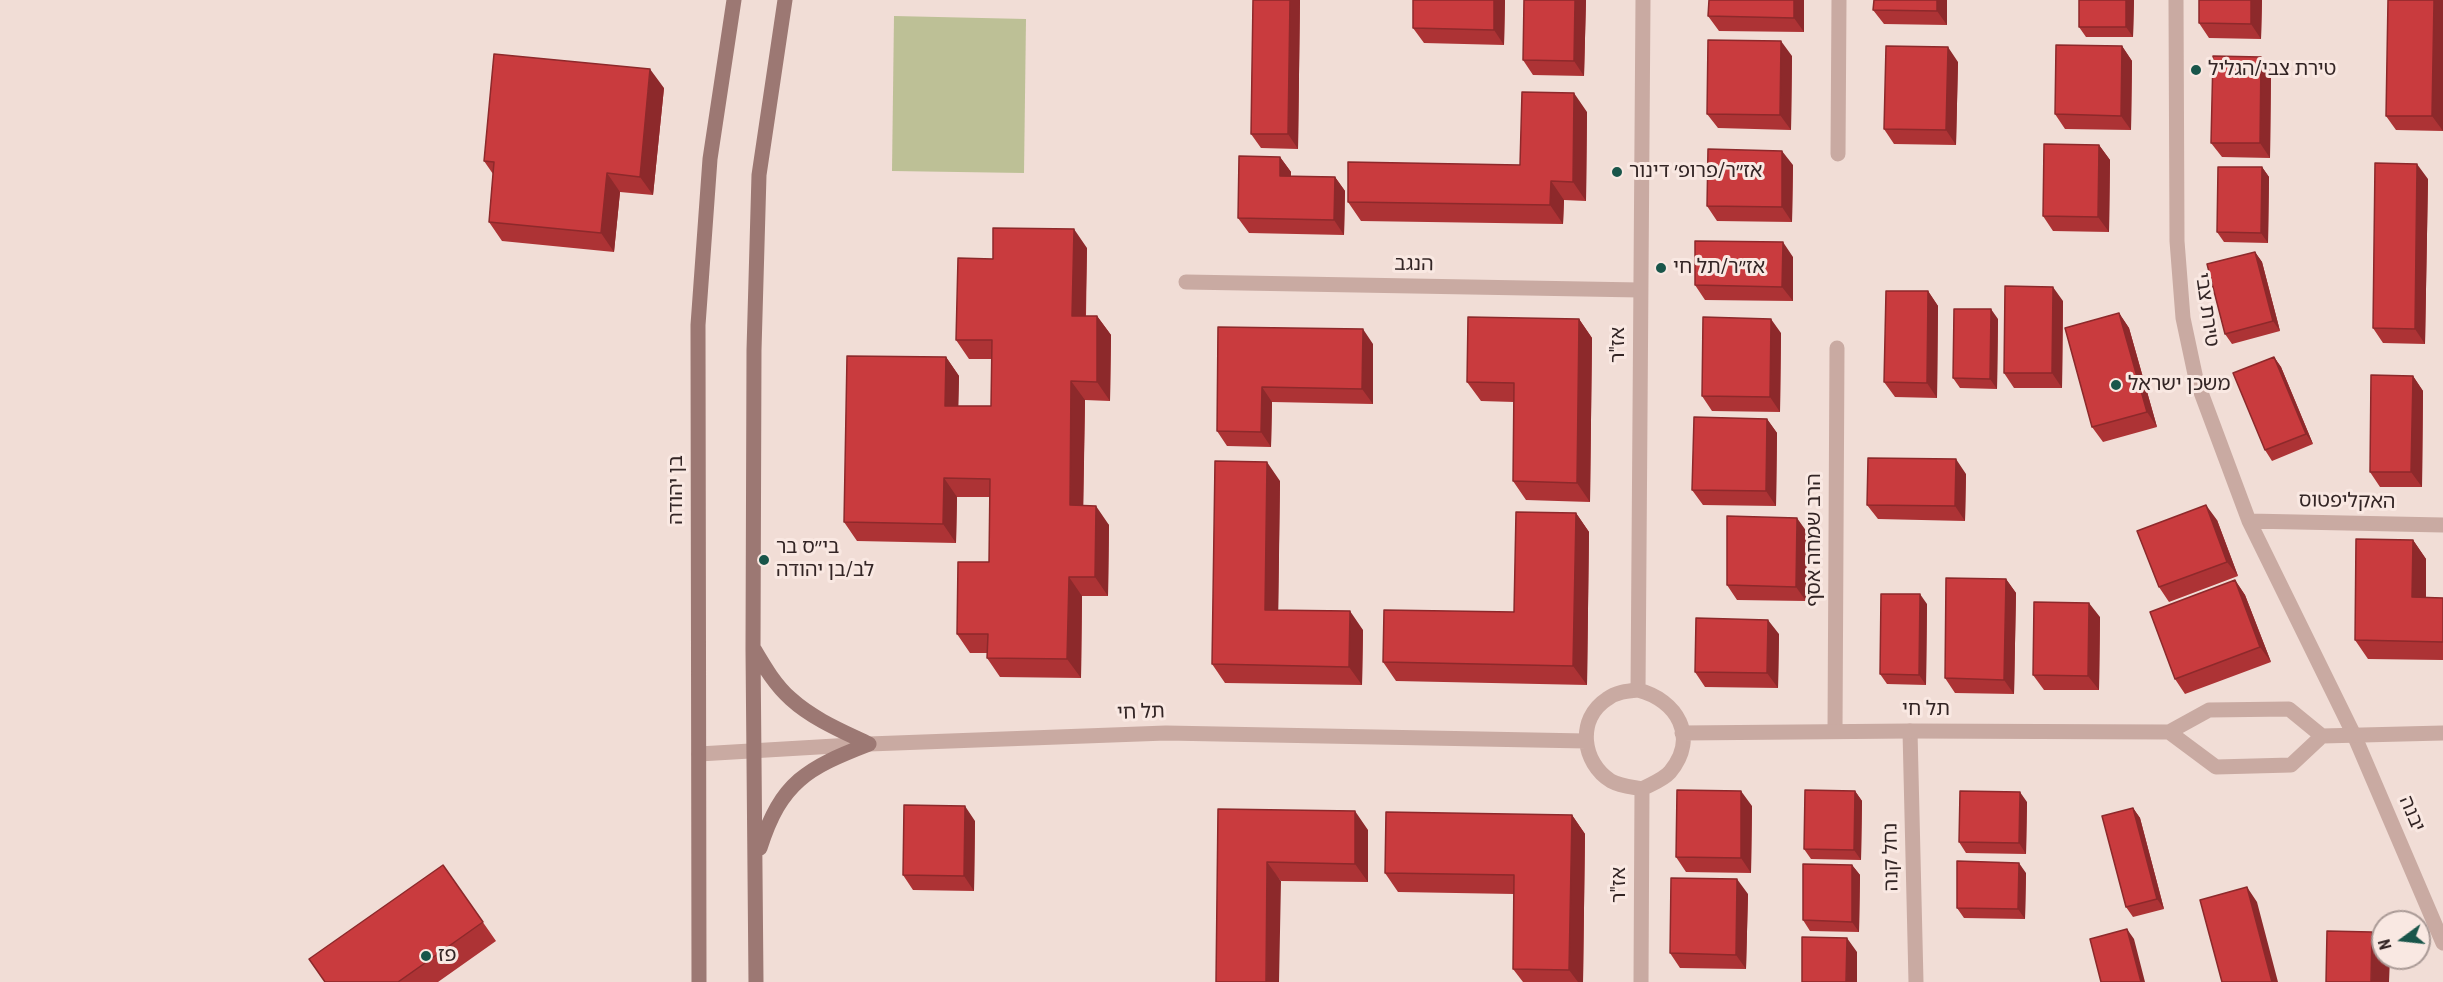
<!DOCTYPE html>
<html>
<head>
<meta charset="utf-8">
<style>
	body { margin:0 }
	#map { position:relative; width:2443px; height:982px; overflow:hidden; background:#f1ddd6; font-family:"Roboto Condensed",sans-serif }
	canvas { display:block }
	.north { position:absolute; left:2371px; top:910px; width:60px; height:60px; box-sizing:border-box; background:#f9e8e2; border:2px solid #aa9a96; border-radius:50%; rotate:255deg; font-size:16px; font-weight:700; line-height:24px; text-align:center; color:#332525 }
	.north::after { content:''; display:block; margin:auto; width:21px; height:27px; background:#19554a; clip-path:polygon(50% 0,100% 100%,50% 72%,0 100%) }
</style>
</head>
<body>
<div id="map">
<canvas width="2443" height="982"></canvas>
<div class="north">N</div>
</div>
<script>
const g = document.querySelector('canvas').getContext('2d');
g.lineJoin = 'round';
function paint(path, color) {
  g.fillStyle = color;
  g.fill(path, 'evenodd');
}
function stroke(path, color, width, dash) {
  g.strokeStyle = color;
  g.lineWidth = width;
  g.lineCap = dash ? 'butt' : 'round';
  g.setLineDash(dash || []);
  g.stroke(path);
}
function label(font, color, halo, rows, align = 'center') {
  g.font = font + ' "Roboto Condensed","Noto Sans Hebrew",sans-serif';
  g.lineWidth = 6;
  g.setLineDash([]);
  g.textBaseline = 'middle';
  g.strokeStyle = halo;
  g.fillStyle = color;
  for (const [text, x, y, turn = 0] of rows) {
    g.save();
    g.translate(x, y);
    g.rotate((+turn || 0) * Math.PI / 180);
    g.textAlign = isNaN(turn) ? turn : align;
    if (halo) g.strokeText(text, 0, 0);
    g.fillText(text, 0, 0);
    g.restore();
  }
}
const green = new Path2D(`
	M894,16L1026,19L1024,173L892,171Z`);
const minor = new Path2D(`
	M2176,0L2177,241L2183,318L2196,379L2249,521L2354,735L2443,943
	M1838,154L1839,0
	M1186,282L1640,290
	M2249,521L2443,525
	M1835,731L1837,348
	M1910,731L1916,982`);
const tertiary = new Path2D(`
	M1638,690L1643,0
	M1638,690C1677,700 1699,737 1670,772C1663,780 1651,784 1642,789C1632,787 1620,786 1611,781C1582,763 1576,719 1607,699C1616,692 1627,691 1638,690Z
	M2169,732L2216,767L2291,765L2322,736
	M1682,733L1910,731L2169,732L2209,710L2289,709L2322,736L2443,733
	M699,754L869,744L1166,733L1586,741
	M1641,982L1642,789`);
const secondary = new Path2D(`
	M754,649C764,666 775,685 791,699C813,719 842,731 869,744
	M760,848C781,782 807,768 869,744
	M699,982L698,325L710,159L734,0
	M756,982L753,649L754,350L759,175L785,0`);
const wall = new Path2D(`
	M1253,0H1300L1298,149L1261,148L1251,134Z
	M1413,0H1505L1504,45L1424,43L1413,28Z
	M1586,0L1584,76L1533,75L1523,60Z
	M1709,0H1804V32L1719,31L1708,16Z
	M1874,0H1947V25L1884,24L1873,10Z
	M2079,0H2134L2133,37H2086L2079,27Z
	M2199,0H2262L2261,39L2209,38L2199,23Z
	M2443,0V131L2396,130L2386,116Z
	M2122,46L2132,61L2131,130L2065,129L2055,114Z
	M1792,56L1791,130L1718,128L1707,114Z
	M2261,57L2271,72L2270,158L2222,157L2211,143Z
	M1958,62L1956,145L1894,144L1884,129Z
	M664,88L653,195L620,192L614,252L502,241L489,222L493,174L484,161Z
	M1587,112L1586,201L1564,200L1563,224L1361,221L1348,202L1520,165Z
	M2099,145L2110,160L2109,232L2053,231L2043,216Z
	M1280,157L1291,172V176L1335,177L1345,191L1344,235L1249,233L1238,218Z
	M1793,165L1792,222L1717,221L1707,206Z
	M2262,167L2269,177L2268,243L2224,242L2217,232Z
	M2428,179L2425,344L2383,343L2373,328Z
	M1087,248L1086,316H1097L1111,335L1110,401L1085,400L1083,506L1109,525L1108,596H1082L1081,678L1000,677L987,658V653H970L957,634L989,562L990,497H957L956,543L857,541L844,522L946,357L959,376L958,406H991L992,359H969L956,340Z
	M2255,252L2262,262L2280,331L2232,344L2225,334Z
	M1793,257V301L1705,300L1695,285Z
	M1928,291L1938,306L1937,398L1895,397L1884,382Z
	M2063,301L2062,388H2014L2004,373Z
	M2119,313L2129,328L2157,427L2103,442L2092,427Z
	M1579,319L1592,338L1590,502L1526,500L1513,481L1514,402L1481,401L1467,382Z
	M1998,319L1997,389L1960,388L1953,378Z
	M1218,327L1373,344V404L1272,402L1271,447L1227,446L1217,431Z
	M1781,333L1780,412L1712,411L1702,396Z
	M2274,357L2281,367L2313,444L2272,461L2265,450Z
	M2413,376L2423,391L2422,487H2380L2370,472Z
	M1767,419L1777,433L1776,506L1703,505L1692,490Z
	M1966,474L1965,521L1878,519L1867,505Z
	M1280,481L1278,610L1363,630L1362,685L1225,683L1212,664Z
	M1576,513L1589,532L1587,685L1396,681L1383,662L1514,612Z
	M2217,520L2238,576L2169,602L2159,587Z
	M1807,532L1806,601L1737,600L1727,585Z
	M2413,540L2426,559V598H2443V660L2368,659L2355,640Z
	M2006,579L2016,593L2014,694L1955,693L1945,678Z
	M2235,580L2245,595L2271,662L2185,694L2175,679Z
	M1927,604L1926,685L1887,684L1880,674Z
	M2100,617L2099,690H2044L2033,675Z
	M1779,634L1778,688L1705,687L1695,672Z
	M1855,791L1862,801L1861,860L1811,859L1804,849Z
	M2027,802L2026,854L1966,853L1959,842Z
	M1752,806L1751,873L1686,872L1676,857Z
	M2133,808L2140,818L2164,909L2133,917L2126,907Z
	M1218,809L1368,830V882L1281,881Z
	M1572,815L1585,834L1583,982H1523L1513,969L1514,894L1398,892L1385,873Z
	M975,821L974,891L913,890L903,875Z
	M443,865L496,941L438,982H325Z
	M1852,865L1860,875L1859,932L1810,931L1803,920Z
	M2026,873L2025,919L1964,918L1957,908Z
	M1748,894L1746,969L1680,968L1670,953Z`);
const shadedWall = new Path2D(`
	M1290,0H1300L1298,149L1288,134Z
	M1494,0H1505L1504,45L1494,30Z
	M1575,0H1586L1584,76L1574,61Z
	M1794,0H1804V32L1794,18Z
	M1937,0H1947V25L1937,11Z
	M2126,0H2134L2133,37L2126,27Z
	M2251,0H2262L2261,39L2251,24Z
	M2434,0H2443V131L2432,116Z
	M1781,41L1792,56L1791,130L1780,115Z
	M2122,46L2132,61L2131,130L2121,116Z
	M1948,47L1958,62L1956,145L1946,130Z
	M2261,57L2271,72L2270,158L2260,143Z
	M650,69L664,88L653,195L640,177Z
	M1574,93L1587,112L1586,201L1573,182Z
	M2099,145L2110,160L2109,232L2098,217Z
	M1782,151L1793,165L1792,222L1782,207Z
	M1280,157L1291,172L1290,190L1280,176Z
	M2417,164L2428,179L2425,344L2415,329Z
	M2262,167L2269,177L2268,243L2261,233Z
	M607,173L620,192L614,252L601,233Z
	M1335,177L1345,191L1344,235L1334,220Z
	M1551,181L1564,200L1563,224L1550,205Z
	M1074,229L1087,248L1085,335L1072,316Z
	M1783,242L1793,257V301L1782,287Z
	M2255,252L2262,262L2280,331L2273,321Z
	M2053,287L2063,301L2062,388L2052,373Z
	M1928,291L1938,306L1937,398L1927,383Z
	M1991,309L1998,319L1997,389L1990,379Z
	M2119,313L2129,328L2157,427L2147,412Z
	M1097,316L1111,335L1110,401L1097,382Z
	M1579,319L1592,338L1590,502L1577,483Z
	M1771,319L1781,333L1780,412L1770,397Z
	M1363,329L1373,344V404L1362,389Z
	M946,357L959,376L958,425L945,406Z
	M2274,357L2281,367L2313,444L2306,434Z
	M2413,376L2423,391L2422,487L2411,472Z
	M1071,381L1085,400L1083,524L1070,505Z
	M1262,387L1272,402L1271,447L1261,432Z
	M1767,419L1777,433L1776,506L1766,491Z
	M1956,459L1966,474L1965,521L1955,506Z
	M1267,462L1280,481L1278,629L1265,610Z
	M944,478L957,497L956,543L943,524Z
	M2206,505L2217,520L2238,576L2227,562Z
	M1096,506L1109,525L1108,596L1095,577Z
	M1576,513L1589,532L1587,685L1573,666Z
	M1797,518L1807,532L1806,601L1796,587Z
	M2413,540L2426,559V616L2412,597Z
	M1069,577L1082,596L1081,678L1067,659Z
	M2006,579L2016,593L2014,694L2004,680Z
	M2235,580L2245,595L2271,662L2260,647Z
	M1920,594L1927,604L1926,685L1919,675Z
	M2089,603L2100,617L2099,690L2088,676Z
	M1350,611L1363,630L1362,685L1349,667Z
	M1768,620L1779,634L1778,688L1767,673Z
	M1741,791L1752,806L1751,873L1741,858Z
	M1855,791L1862,801L1861,860L1854,850Z
	M2020,792L2027,802L2026,854L2019,843Z
	M965,806L975,821L974,891L964,876Z
	M2133,808L2140,818L2164,909L2157,899Z
	M1355,811L1368,830V882L1355,864Z
	M1572,815L1585,834L1583,982H1578L1569,970Z
	M1267,862L1281,881L1279,982H1266Z
	M2019,863L2026,873L2025,919L2018,909Z
	M1852,865L1860,875L1859,932L1852,922Z
	M1737,879L1748,894L1746,969L1736,955Z
	M2247,887L2257,902L2278,982H2272Z
	M2127,929L2134,939L2145,982H2141Z
	M2372,932L2383,948V958H2390L2389,982H2371Z
	M1847,938L1857,952V982H1846Z`);
const building = new Path2D(`
	M1253,0H1290L1288,134H1251Z
	M1413,0H1494V30L1413,28Z
	M1524,0H1575L1574,61L1523,60Z
	M1709,0H1794V18L1708,16Z
	M1874,0H1937V11L1873,10Z
	M2079,0H2126V27H2079Z
	M2199,0H2251V24L2199,23Z
	M2388,0H2434L2432,116H2386Z
	M1708,40L1781,41L1780,115L1707,114Z
	M2056,45L2122,46L2121,116L2055,114Z
	M1886,46L1948,47L1946,130L1884,129Z
	M494,54L650,69L640,177L607,173L601,233L489,222L494,162L484,161Z
	M2213,56L2261,57L2260,143H2211Z
	M1522,92L1574,93L1573,182L1551,181L1550,205L1348,202V162L1520,165Z
	M2044,144L2099,145L2098,217L2043,216Z
	M1708,149L1782,151V207L1707,206Z
	M1239,156L1280,157V176L1335,177L1334,220L1238,218Z
	M2375,163L2417,164L2415,329L2373,328Z
	M2218,167H2262L2261,233L2217,232Z
	M993,228L1074,229L1072,316H1097V382L1071,381L1070,505L1096,506L1095,577H1069L1067,659L987,658L988,634H957L958,562H989L990,479L944,478L943,524L844,522L847,356L946,357L945,406H991L992,340H956L958,258L993,259Z
	M1695,241L1783,242L1782,287L1695,285Z
	M2255,252L2273,321L2225,334L2207,264Z
	M2005,286L2053,287L2052,373H2004Z
	M1886,291H1928L1927,383L1884,382Z
	M1954,309H1991L1990,379L1953,378Z
	M2119,313L2147,412L2092,427L2065,328Z
	M1468,317L1579,319L1577,483L1513,481L1514,383L1467,382Z
	M1703,317L1771,319L1770,397L1702,396Z
	M1218,327L1363,329L1362,389L1262,387L1261,432L1217,431Z
	M2274,357L2306,434L2265,450L2233,373Z
	M2371,375L2413,376L2411,472H2370Z
	M1694,417L1767,419L1766,491L1692,490Z
	M1868,458L1956,459L1955,506L1867,505Z
	M1215,461L1267,462L1265,610L1350,611L1349,667L1212,664Z
	M2206,505L2227,562L2159,587L2137,531Z
	M1516,512L1576,513L1573,666L1383,662L1384,610L1514,612Z
	M1727,516L1797,518L1796,587L1727,585Z
	M2356,539L2413,540L2412,597L2443,598V642L2355,640Z
	M1946,578L2006,579L2004,680L1945,678Z
	M2235,580L2260,647L2175,679L2150,612Z
	M1881,594H1920L1919,675L1880,674Z
	M2034,602L2089,603L2088,676L2033,675Z
	M1696,618L1768,620L1767,673L1695,672Z
	M1677,790L1741,791V858L1676,857Z
	M1805,790L1855,791L1854,850L1804,849Z
	M1960,791L2020,792L2019,843L1959,842Z
	M904,805L965,806L964,876L903,875Z
	M2133,808L2157,899L2126,907L2102,816Z
	M1218,809L1355,811V864L1267,862L1266,982H1216Z
	M1386,812L1572,815L1569,970L1513,969L1514,875L1385,873Z
	M1957,861L2019,863L2018,909L1957,908Z
	M1803,864L1852,865V922L1803,920Z
	M443,865L483,922L398,982H325L309,959Z
	M1671,878L1737,879L1736,955L1670,953Z
	M2247,887L2272,982H2222L2200,900Z
	M2127,929L2141,982H2101L2090,939Z
	M2327,931L2372,932L2371,982H2326Z
	M1802,937L1847,938L1846,982H1802Z`);
const markers = [
	[2196,70,6,"#19554a"],
	[1617,172,6,"#19554a"],
	[1661,268,6,"#19554a"],
	[2116,385,6,"#19554a"],
	[764,560,6,"#19554a"],
	[426,956,6,"#19554a"]
];
const poiNames = [
	["טירת צבי/הגליל",2208,70],
	["אז״ר/פרופ׳ דינור",1629,172],
	["אז״ר/תל חי",1673,268],
	["משכן ישראל",2128,385],
	["בי״ס בר",776,548],
	["לב/בן יהודה",776,571],
	["פז",438,956]
];
const streetNames = [
	["הנגב",1414,265,1],
	["טירת צבי",2206,310,82],
	["אז\"ר",1619,345,-90],
	["בן יהודה",677,490,-90],
	["האקליפטוס",2347,502,1],
	["הרב שמחה אסף",1815,540,-90],
	["תל חי",1926,710],
	["תל חי",1141,713,-2],
	["יבנה",2411,814,67],
	["נחל קנה",1892,857,-91],
	["אז\"ר",1620,885,-90]
];
paint(green, '#bdc096');
stroke(minor, '#c9aaa2', 15);
stroke(tertiary, '#c9aaa2', 15);
stroke(secondary, '#9c7873', 15);
paint(wall, '#ad3335');
paint(shadedWall, '#8d292b');
paint(building, '#c93b3e');
stroke(building, '#8d292b', 1.5);
for (const [x, y, r, color] of markers) {
  const dot = new Path2D();
  dot.arc(x, y, r, 0, 2 * Math.PI);
  g.fillStyle = color;
  g.fill(dot);
  stroke(dot, '#f9e8e2', 2);
}
label('20px', '#332525', '#f9e8e2', poiNames, 'left');
label('20px', '#332525', '#f9e8e2', streetNames);
</script>
</body>
</html>
